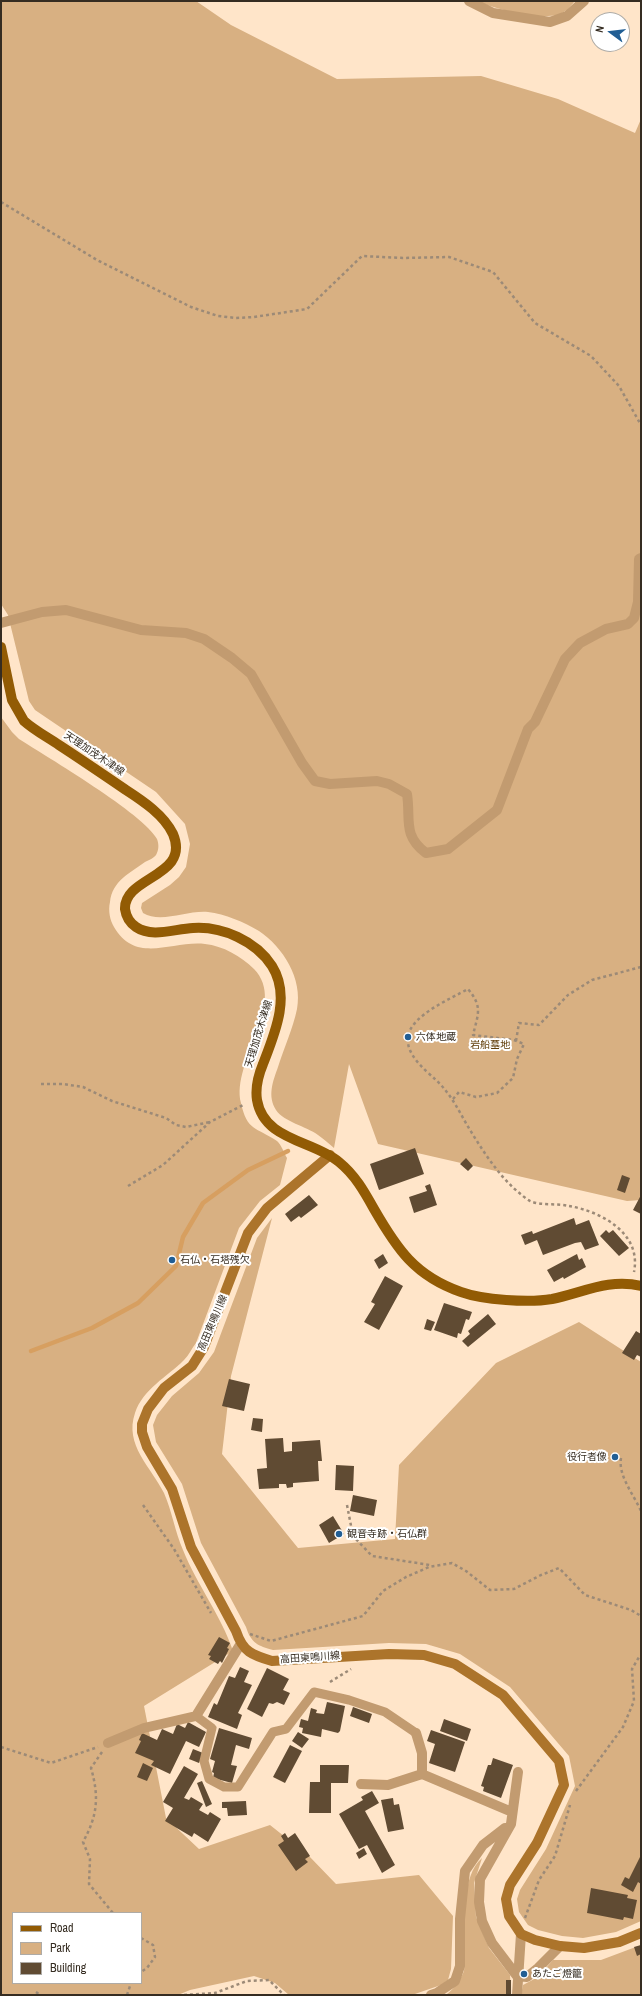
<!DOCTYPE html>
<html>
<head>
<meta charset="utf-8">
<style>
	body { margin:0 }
	#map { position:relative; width:642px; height:1996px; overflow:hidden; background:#ffe5c9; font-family:"Archivo Narrow",sans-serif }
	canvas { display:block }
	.frame { position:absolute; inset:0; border:2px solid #352c21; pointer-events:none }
	.legend { position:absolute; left:12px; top:1912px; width:130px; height:72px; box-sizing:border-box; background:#fff; border:1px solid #aeaba6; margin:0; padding:5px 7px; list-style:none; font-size:12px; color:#352c21 }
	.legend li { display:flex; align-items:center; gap:8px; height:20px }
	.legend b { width:20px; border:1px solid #aeaba6 }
	.north { position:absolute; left:590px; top:12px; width:40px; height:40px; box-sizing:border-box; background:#fff; border:1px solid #aeaba6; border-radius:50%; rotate:285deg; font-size:11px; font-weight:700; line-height:16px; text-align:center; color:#352c21 }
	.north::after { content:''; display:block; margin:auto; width:14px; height:18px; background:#215e94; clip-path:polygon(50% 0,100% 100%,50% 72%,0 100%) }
</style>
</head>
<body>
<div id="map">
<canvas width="642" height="1996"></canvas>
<div class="frame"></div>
<ul class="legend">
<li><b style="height:5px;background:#925b04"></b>Road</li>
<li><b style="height:11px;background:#d8b082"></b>Park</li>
<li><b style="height:11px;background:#604b33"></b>Building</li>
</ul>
<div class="north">N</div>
</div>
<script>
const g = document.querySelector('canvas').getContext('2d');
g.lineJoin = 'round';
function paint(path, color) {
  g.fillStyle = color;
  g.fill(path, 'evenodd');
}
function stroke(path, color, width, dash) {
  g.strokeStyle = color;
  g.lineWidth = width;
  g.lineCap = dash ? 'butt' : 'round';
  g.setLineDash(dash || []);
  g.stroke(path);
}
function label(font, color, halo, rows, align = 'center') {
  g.font = font + ' "Archivo Narrow","Noto Sans JP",sans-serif';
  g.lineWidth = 4;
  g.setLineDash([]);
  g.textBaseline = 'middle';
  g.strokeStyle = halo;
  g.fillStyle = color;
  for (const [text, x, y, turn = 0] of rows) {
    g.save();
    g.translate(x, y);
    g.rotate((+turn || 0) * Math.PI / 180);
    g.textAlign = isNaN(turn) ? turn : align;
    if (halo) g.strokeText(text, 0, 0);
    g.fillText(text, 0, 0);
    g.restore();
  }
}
const green = new Path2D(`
	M1,1H196L231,25L337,79L481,76L558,99L635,133L641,119V1200L627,1201L378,1144L349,1064L334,1148C329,1144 324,1139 318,1135C306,1126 284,1122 276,1110C267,1096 273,1081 278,1067C284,1048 293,1028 297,1009C303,979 283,947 259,931C244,922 225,914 208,912C187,910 161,924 143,913L141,908L142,903L170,885L179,877L186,867L190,844L185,824L156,792L35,710L29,701L8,615L1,604Z
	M477,1H574V2C570,7 565,13 557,15C535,19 498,10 477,1Z
	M1,717L12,732L19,739C47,757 144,814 157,839C159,844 159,850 156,855C154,858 149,860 145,862C130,873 112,881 110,902C108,911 110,920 114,927C136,965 173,940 205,944C223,946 241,956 254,969C288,1004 231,1061 241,1103C247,1131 256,1127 277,1141C281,1144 284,1153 287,1158L280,1185L260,1201L239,1228L196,1343C192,1348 189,1355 184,1360C167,1377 143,1389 135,1413C124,1445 151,1467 164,1493C172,1511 175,1532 183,1550C197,1585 221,1615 233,1651L144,1706L166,1818L199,1849L270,1825L309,1856L336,1884L419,1875L453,1916L451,1969L448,1980L441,1985L412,1995H289L275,1983L254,1976L190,1990L178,1995H1ZM13,1913H141V1983H13Z
	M272,1218L231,1376L222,1454L298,1548L395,1539L399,1465L496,1363L579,1322L641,1362V1921L616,1932L583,1938L562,1936L538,1930L528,1925L519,1912L517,1899L520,1890L546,1849L575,1786L569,1756L510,1687L460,1654L426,1644L389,1643L273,1650C258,1646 251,1643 246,1627L201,1543L182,1484L156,1442L153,1425L157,1415L172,1396L199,1373L214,1352L257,1238Z
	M482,1858L474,1883L476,1917L489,1948L510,1975L511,1995H445C452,1992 461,1979 464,1971C465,1965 464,1956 464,1949C465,1923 461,1876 482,1858Z
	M641,1945V1995H521L523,1985L538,1977L553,1960H601Z`);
const stream = new Path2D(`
	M31,1351L92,1328L138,1303L176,1266L183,1237L203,1203L248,1170L288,1151`);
const building = new Path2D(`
	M415,1148L424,1174L379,1190L370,1164Z
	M466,1158L473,1166L468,1171L460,1164Z
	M622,1175L630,1178L625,1193L617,1190Z
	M430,1184L437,1205L414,1213L409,1197L427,1191L425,1186Z
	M309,1195L318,1205L301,1218L299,1216L291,1222L285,1214Z
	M641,1195V1214L633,1210Z
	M574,1218L576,1225L589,1220L599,1245L585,1250L581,1242L575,1243L543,1255L537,1240L525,1245L521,1235L532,1231L533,1234Z
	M606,1230L609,1233L613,1230L629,1248L619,1256L600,1236Z
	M383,1254L388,1263L379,1269L374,1260Z
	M577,1254L579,1260L582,1258L586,1267L564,1279L563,1277L554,1282L547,1270Z
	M385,1276L403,1286L379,1330L364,1322L375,1304L371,1302Z
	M444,1303L472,1312L469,1320L466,1319L461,1334L458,1333L457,1338L434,1330Z
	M488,1314L496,1324L468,1347L462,1341L470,1334L468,1331Z
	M427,1319L435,1322L431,1331L424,1329Z
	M636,1331L641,1334V1357L637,1355L634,1360L622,1353Z
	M229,1379L250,1384L244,1411L222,1406Z
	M253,1418L263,1419L262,1432L251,1430Z
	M283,1438L284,1452L292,1451V1442L320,1440L322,1461H318L319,1481L293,1483V1487L287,1488L286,1484H279V1488L259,1489L257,1469L267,1468L265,1439Z
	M336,1465L354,1466L353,1491L335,1490Z
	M353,1495L377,1500L374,1516L350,1511Z
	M333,1516L344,1534L329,1543L319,1525Z
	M219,1637L230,1643L227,1648L229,1649L222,1663L220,1661L218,1664L209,1659L211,1656L208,1655Z
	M240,1667L249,1671L244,1682L252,1685L238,1713L242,1715L237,1729L208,1717L214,1703L217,1705L229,1676L235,1678Z
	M267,1668L289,1679L283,1690L290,1693L284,1705L277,1702L273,1704L269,1703L262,1717L247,1709Z
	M327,1702L345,1706L340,1731L338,1733L322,1729L321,1737L302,1733L303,1728L299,1727L301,1719L308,1721L311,1708L317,1710L316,1713L324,1714Z
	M353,1707L372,1714L369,1723L350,1716Z
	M444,1719L471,1729L467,1741L440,1731Z
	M188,1722L206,1732L199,1747L186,1741L170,1774L151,1765L154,1761L135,1753L141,1741L139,1740L142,1733L157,1740L162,1729L173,1734L177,1724L185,1728Z
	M219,1728L252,1738L249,1749L236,1745L231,1765L237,1766L232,1783L213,1778L214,1773L212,1772L215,1761L210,1759Z
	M431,1730L465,1742L455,1772L429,1763L435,1744L427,1741Z
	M298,1732L309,1739L302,1748L292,1741Z
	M290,1745L302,1751L285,1783L273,1777Z
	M193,1749L203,1753L199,1763L189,1759Z
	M493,1758L513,1765L501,1798L483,1791L484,1787L481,1786L488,1765H491Z
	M143,1763L153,1768L147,1781L137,1777Z
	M320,1765H349L348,1783H331V1813H309L310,1782H320Z
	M184,1766L198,1774L184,1798L189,1800L191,1797L203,1804L199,1810L208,1815L210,1812L221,1819L208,1842L194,1833L192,1837L165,1821L173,1808L163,1802Z
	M202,1781L212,1804L206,1807L197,1783Z
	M372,1791L379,1803L365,1811L395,1865L382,1873L367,1845L359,1849L339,1814L363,1800L361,1797Z
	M393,1798L394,1805L399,1804L404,1829L388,1832L381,1800Z
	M246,1801L247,1815L228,1816L227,1808H222V1802Z
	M285,1833L288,1838L295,1833L310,1856L305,1859L308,1862L296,1871L278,1845L284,1841L281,1836Z
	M364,1848L367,1854L359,1859L356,1853Z
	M641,1855V1884L638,1882L633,1892L621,1885L625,1877L629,1879Z
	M591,1888L628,1895L627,1898L637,1900L633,1919L624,1917L623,1920L587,1913Z
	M641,1945V1954L637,1956L634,1947Z
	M506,1980H511V1995H506Z`);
const path = new Path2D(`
	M1,202L97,260L191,307L218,316L236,318L254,317L307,309L362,256L403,258L449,257L493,272L535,323L591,356L619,386L641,425
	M516,1041L519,1023L539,1025L568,995L592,980L641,967
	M41,1084H63L83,1087L112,1101L166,1118L176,1125L186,1127L210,1122
	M453,1099L459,1092L476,1097L497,1093L513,1078L517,1059L524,1044L514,1040L473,1035C478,1014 483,1007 468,989C450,999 412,1015 408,1036C405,1054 425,1070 436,1080C450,1093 458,1109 467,1125C481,1148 497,1174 518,1192C522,1195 526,1199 530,1201C541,1206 557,1203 569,1206C599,1211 642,1232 634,1272
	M128,1186L163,1165L210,1122L245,1104
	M621,1458C618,1476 634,1495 641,1511
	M143,1505L174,1549L211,1613
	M347,1505L353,1536L372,1556L430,1565
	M250,1634L271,1641L363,1616L383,1591L406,1577L429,1567L452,1563L466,1571L490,1590L514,1589L541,1575L559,1568L585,1595L631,1610L641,1616
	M330,1682L351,1669
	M1,1747L51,1763L98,1747
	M102,1752L91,1768C99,1796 98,1815 83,1842L90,1859L89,1884L113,1913
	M576,1791L623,1727L634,1701L632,1669L639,1657L641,1658
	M525,1918L539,1880L555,1856L570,1805
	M141,1938L153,1945L155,1957L147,1968L141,1972
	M36,1992L40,1995
	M127,1995L131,1983
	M184,1995L215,1993L247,1981L269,1980L284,1995`);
const lane = new Path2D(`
	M196,1716L212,1728L204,1761L209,1779L224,1787H238L273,1732L286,1729L314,1692L349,1700L385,1712L416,1733`);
const street = new Path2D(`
	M469,1L493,13L550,22L567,16L584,1
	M1,623L42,612L66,610L141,630L186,633L204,639L232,658L251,674L302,763L315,781L330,784L377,781L389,784L407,794C411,819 402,835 426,853L448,849L497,810L528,729L535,722L565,659L580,643L606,629L628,624L634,618L638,602L639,559L641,558
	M416,1733L422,1753V1774L512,1812
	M108,1743L144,1728L196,1716L240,1645
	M518,1772L511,1824L480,1879L479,1902L482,1921L492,1943L517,1976L527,1977L538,1968L560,1946
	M361,1784L388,1785L422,1774
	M431,1995L437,1993L455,1981L460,1966V1919L465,1871L483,1845L505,1828
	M517,1995L521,1934`);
const secondary = new Path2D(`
	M330,1155L267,1208L248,1233L204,1347L192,1366L164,1388L148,1409L142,1424V1432L147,1447L172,1489L191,1547L236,1631C243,1652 252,1655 272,1661L389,1654L424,1655L455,1664L503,1695L559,1761L564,1785L537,1843L510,1885L506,1899L509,1916L521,1934L535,1940L560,1946L584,1948L619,1942L641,1933`);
const primary = new Path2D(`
	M1,647L12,700L24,721C34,730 47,737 59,745C82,760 104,775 126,790C143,801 164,815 173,834C191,877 124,876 125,909C126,916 130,923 136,927C152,938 174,929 193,928C222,926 256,941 272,966C291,996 275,1033 263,1064C258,1076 255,1087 257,1100C264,1141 313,1140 339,1162C355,1175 364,1191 374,1209C397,1249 415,1276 461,1292C483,1300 529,1303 552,1299C582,1293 609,1278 641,1286`);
const markers = [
	[408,1037,4,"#215e94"],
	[172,1260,4,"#215e94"],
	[615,1457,4,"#215e94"],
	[339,1534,4,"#215e94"],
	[524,1974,4,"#215e94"]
];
const streetNames = [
	["天理加茂木津線",94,754,34],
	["天理加茂木津線",259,1034,-73],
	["高田東鳴川線",213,1323,-67],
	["高田東鳴川線",310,1658,-4]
];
const poiNames = [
	["六体地蔵",416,1037],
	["石仏・石塔残欠",180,1260],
	["役行者像",607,1457,"right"],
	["観音寺跡・石仏群",347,1534],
	["あたご燈籠",532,1974]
];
const parkNames = [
	["岩船墓地",490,1045]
];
paint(green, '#d8b082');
stroke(stream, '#d79f60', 4.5);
paint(building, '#604b33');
stroke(path, '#9c8a77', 2.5, [3, 3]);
stroke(lane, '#c29b70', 9);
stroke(street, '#c29b70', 10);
stroke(secondary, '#ac742b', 10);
stroke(primary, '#925b04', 10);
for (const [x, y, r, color] of markers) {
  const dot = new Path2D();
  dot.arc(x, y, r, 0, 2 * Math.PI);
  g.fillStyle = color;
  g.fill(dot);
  stroke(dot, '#fff', 1.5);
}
label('10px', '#352c21', '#fff', streetNames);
label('10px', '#352c21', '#fff', poiNames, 'left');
label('10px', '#603c07', '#fff', parkNames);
</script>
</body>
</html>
